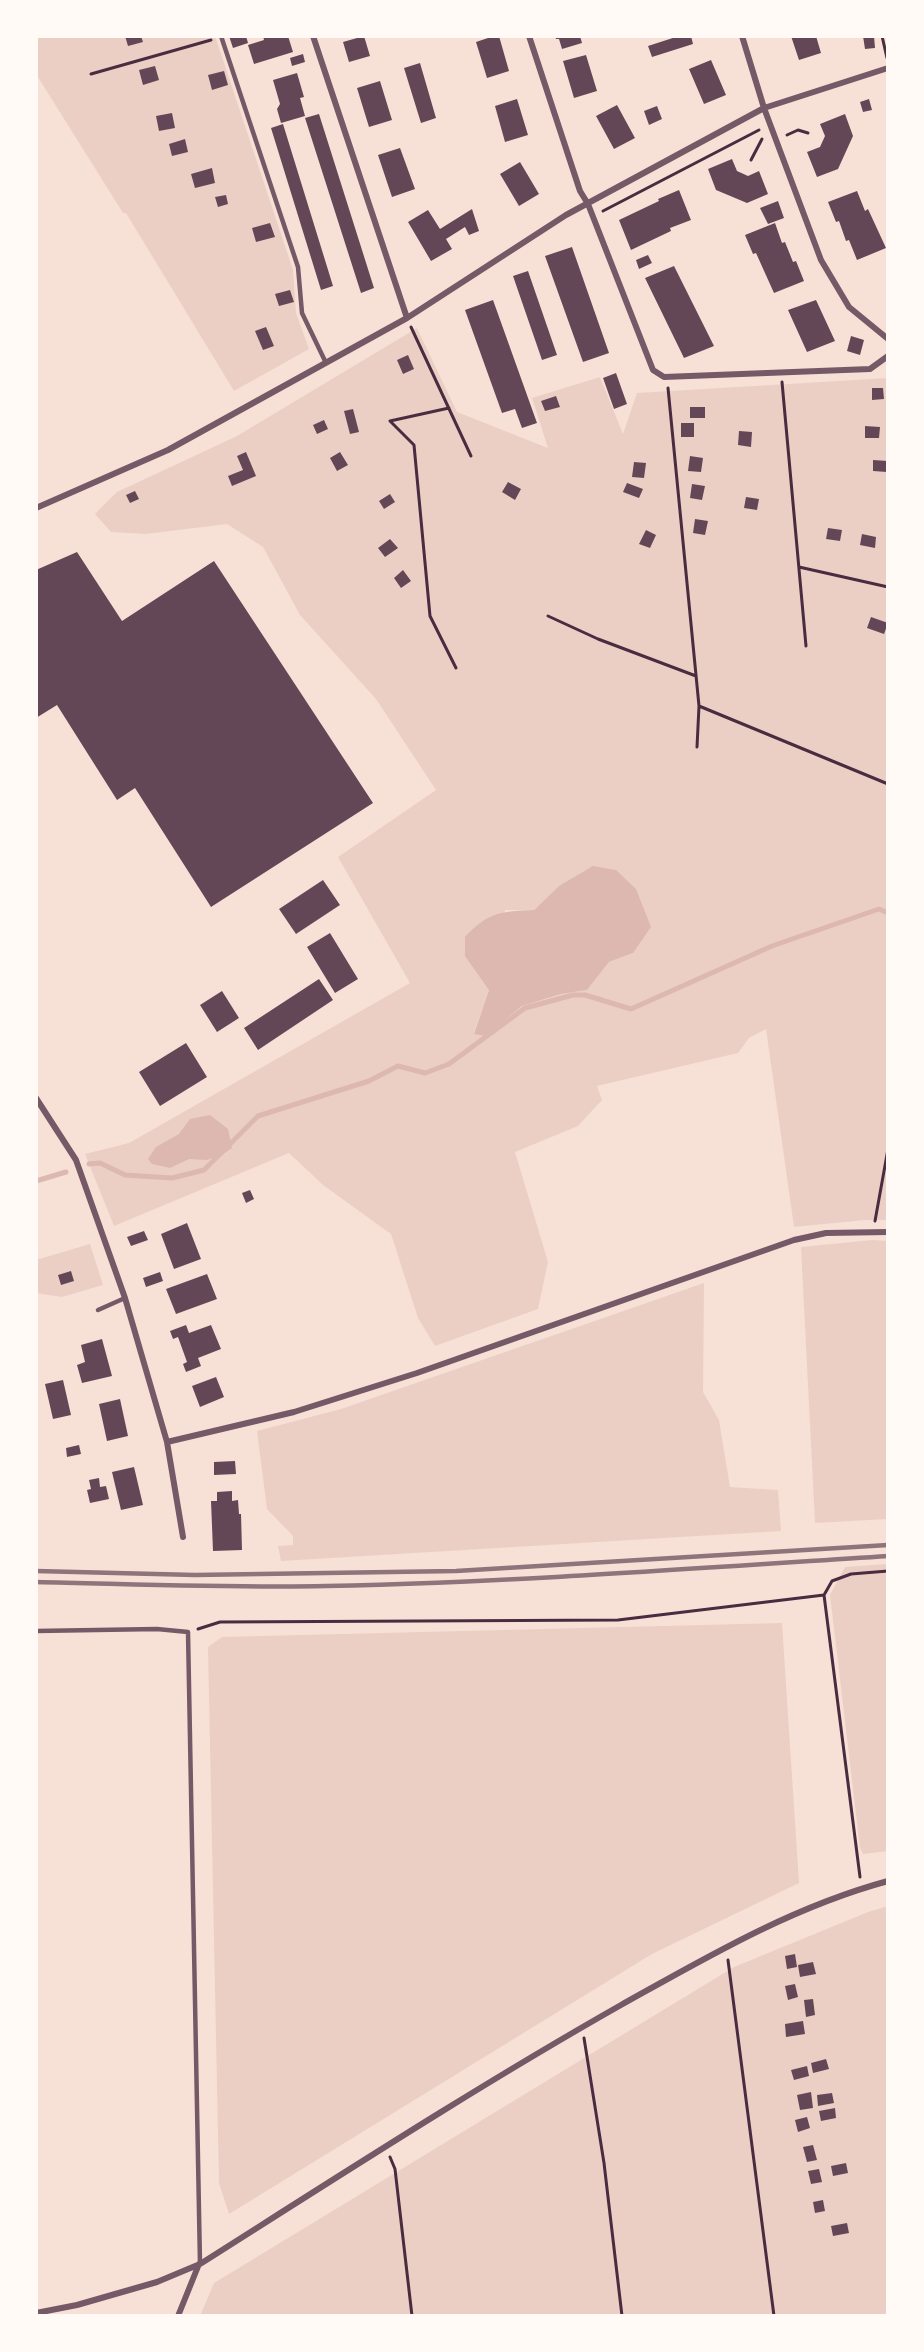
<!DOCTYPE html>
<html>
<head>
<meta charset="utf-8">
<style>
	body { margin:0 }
	#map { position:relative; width:924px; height:2352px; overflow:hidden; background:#f7e1d7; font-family:Montserrat,sans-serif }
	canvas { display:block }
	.frame { position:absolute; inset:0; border:38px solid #fffaf5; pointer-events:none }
</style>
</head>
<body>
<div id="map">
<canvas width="924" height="2352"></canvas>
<div class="frame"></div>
</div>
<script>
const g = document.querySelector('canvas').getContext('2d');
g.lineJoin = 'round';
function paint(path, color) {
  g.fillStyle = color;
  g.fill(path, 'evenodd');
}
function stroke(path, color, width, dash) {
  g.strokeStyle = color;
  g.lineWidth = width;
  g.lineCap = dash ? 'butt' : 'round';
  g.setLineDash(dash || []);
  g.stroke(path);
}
const green = new Path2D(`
	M36,36H215L293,270L296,313L309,349L234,391L126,213H123L36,74Z
	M417,328L457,412L548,448L532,398L600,377L623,434L637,393L888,378V1220H865L794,1227L766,1029L749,1038L738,1053L597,1086L602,1100L578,1126L515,1152L548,1262L538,1309L435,1346L418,1318L391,1234L323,1185L289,1153L114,1226L85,1154L129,1143L410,983L338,857L436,790L376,699L300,615L263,547L227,524L146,534L111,532L95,514L117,492L237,436ZM559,886L633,953L609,962L587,990L561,994L522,1006L484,1036L474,1033L489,990L505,910H534Z
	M872,1240L888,1241V1519L815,1523L801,1247Z
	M90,1244L103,1285L62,1297L36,1293V1260Z
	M704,1283L703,1392L719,1420L730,1487L778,1490L781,1531L281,1561L278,1546L293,1545V1536L267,1509L257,1431L341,1409Z
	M888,1564V1851L863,1854L860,1848L830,1595L845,1567Z
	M782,1623L799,1883L652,1954L229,2214L219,2183L208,1647L222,1637Z
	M888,1906V2316H200L214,2283L734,1967L868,1912Z`);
const water = new Path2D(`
	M593,866L616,870L636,889L651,927L633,953L609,962L587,990L561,994L522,1006L485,1036L474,1034L489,990L465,956V937C488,912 502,911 534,910L559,886Z
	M210,1115L228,1129L232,1148L223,1154L207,1160L189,1159L170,1168L152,1164L148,1159L156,1147L179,1134L190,1119Z`);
const stream = new Path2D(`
	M89,1164L100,1163L125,1175L172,1178L204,1170L258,1116L369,1081L398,1066L425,1073L449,1064L525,1008L573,995H585L631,1009L772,946L879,909L888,913
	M36,1181L66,1172`);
const building = new Path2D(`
	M125,36H141L143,42L128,46Z
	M229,36H246L248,43L233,48Z
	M263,36H288L293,52L254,64L248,45L264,40Z
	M364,36L370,56L349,62L343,42Z
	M494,36H499L509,71L487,78L476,42Z
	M555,36H580L582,43L562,49L559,39H556Z
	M679,36H691L693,44L652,57L648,46Z
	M791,36H816L821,53L799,60Z
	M863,36H874L875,48L865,49Z
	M303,54L305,62L292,66L290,58Z
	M586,55L597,91L574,98L563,61Z
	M711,60L726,95L704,104L689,69Z
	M420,63L436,118L421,123L404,68Z
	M155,66L159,80L143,85L139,70Z
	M224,71L228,85L212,90L208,75Z
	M297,73L304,97L300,98L305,116L281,123L277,109L280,104L273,80Z
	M380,81L392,120L369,127L357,88Z
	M517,99L528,135L505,142L495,106Z
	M869,99L872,110L863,112L860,102Z
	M617,105L635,138L614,149L596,116Z
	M657,106L662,119L649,125L644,111Z
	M172,113L175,128L159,131L156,116Z
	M319,114L374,288L361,293L305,118Z
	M845,114L853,136L838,169L817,177L807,152L820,147L825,136L820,124Z
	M283,124L333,286L321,290L271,128Z
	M185,139L188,152L172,156L169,144Z
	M400,148L415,189L392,197L378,155Z
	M732,159L737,171L748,176L759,171L768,194L747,203L716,190L708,169Z
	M520,162L539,194L519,206L500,174Z
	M212,168L215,183L195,188L191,174Z
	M679,190L691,220L670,228L671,231L631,250L619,220L659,201L658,199Z
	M857,191L865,211L868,209L886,248L857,260L849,240L846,241L839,221L836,222L828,202Z
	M226,195L228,204L218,207L215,197Z
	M778,201L784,218L768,224L760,208Z
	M472,209L479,231L469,235L465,227L446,239L452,249L431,261L408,222L428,210L440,229Z
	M270,223L275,237L256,242L252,228Z
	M775,223L782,243L785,242L793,262L796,261L804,281L774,293L756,253L753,254L745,235Z
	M572,247L609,353L583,362L545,256Z
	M648,255L652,263L639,269L636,260Z
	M674,266L714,346L684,358L645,278Z
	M528,271L557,355L542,360L513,276Z
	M290,290L294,302L279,306L275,294Z
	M493,300L537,423L522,428L515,409L502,413L465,310Z
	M816,300L835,341L807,352L788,310Z
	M266,327L274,346L263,350L255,331Z
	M851,336L864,340L860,355L847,351Z
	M408,355L414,369L403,374L397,360Z
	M616,373L627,404L614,409L603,378Z
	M872,388H883L884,399L872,400Z
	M556,396L560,407L545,411L541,401Z
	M690,407H705V418H690Z
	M353,409L359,432L350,434L344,411Z
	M324,420L328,429L317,434L313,425Z
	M681,423H694V437H681Z
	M865,426L880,427L879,438H865Z
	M739,431L752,432L751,447L738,445Z
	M246,452L256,476L232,486L228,476L243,470L237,456Z
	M340,452L348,465L337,471L330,458Z
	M690,456L703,458L701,472L688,471Z
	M873,460L888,461L887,472L873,471Z
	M634,462L646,463L644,478L632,477Z
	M508,482L521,489L515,500L502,492Z
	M627,483L643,489L639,498L623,492Z
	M692,484L705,486L702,500L690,498Z
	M135,491L139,499L130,503L126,495Z
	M390,494L395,502L384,509L379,501Z
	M746,497L759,499L757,510L744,508Z
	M695,519L708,521L705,535L693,533Z
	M828,528L842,530L840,541L826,539Z
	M646,530L656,535L650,548L639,544Z
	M862,534L876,537L875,548L860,545Z
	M390,539L398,548L385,557L378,548Z
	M77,552L122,621L214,561L373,803L211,907L135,788L117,800L57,705L36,718V570Z
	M403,570L411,581L401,588L394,578Z
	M871,617L888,623L884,634L867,628Z
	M323,880L340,905L296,934L279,909Z
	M330,933L358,979L335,993L307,947Z
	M319,979L333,1000L258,1050L244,1028Z
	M222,991L239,1018L217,1032L200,1005Z
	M186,1043L207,1077L160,1106L139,1072Z
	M250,1190L254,1199L246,1203L242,1193Z
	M187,1223L201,1259L174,1269L161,1234Z
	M144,1231L148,1240L131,1246L127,1237Z
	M71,1271L74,1281L61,1285L58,1275Z
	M160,1272L163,1281L146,1287L143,1278Z
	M207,1274L217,1299L176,1314L166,1289Z
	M186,1325L189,1333L211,1325L221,1349L198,1358L201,1366L186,1372L183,1364L187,1362L178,1337L173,1339L170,1331Z
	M102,1339L112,1376L82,1383L77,1365L85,1362L81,1345Z
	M216,1377L224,1397L200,1407L192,1386Z
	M63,1380L71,1415L53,1419L45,1384Z
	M120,1399L128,1436L107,1441L99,1404Z
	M79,1445L81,1454L67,1457L66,1448Z
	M235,1461L236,1474L214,1475V1462Z
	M134,1467L143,1505L121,1510L112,1472Z
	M99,1478L100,1487L106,1486L109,1499L90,1503L87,1490L91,1489L89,1480Z
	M232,1491V1501L238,1500L239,1514H241L242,1550L213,1551L211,1501H217V1492Z
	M795,1954L797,1967L787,1969L785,1956Z
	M813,1962L816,1974L800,1977L798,1965Z
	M795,1984L798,1997L788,2000L785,1986Z
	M813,1999L815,2015L806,2017L804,2000Z
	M803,2021L805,2034L786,2037L785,2024Z
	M826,2059L829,2069L813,2073L811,2063Z
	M807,2066L809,2076L794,2080L791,2070Z
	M811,2092L813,2108L800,2110L797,2095Z
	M832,2093L834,2103L818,2106L817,2095Z
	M835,2108L836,2118L821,2121L819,2111Z
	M807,2117L810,2128L798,2132L795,2120Z
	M813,2145L817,2160L807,2162L803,2147Z
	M846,2163L848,2173L833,2176L831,2166Z
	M819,2169L822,2182L811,2184L808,2171Z
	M823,2200L825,2211L815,2213L813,2202Z
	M847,2223L849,2233L833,2236L831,2226Z`);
const path = new Path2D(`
	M882,36L887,58
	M91,74L211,40
	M787,135L798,130L808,133
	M751,160L762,139
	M603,211L759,130
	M411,327L471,456
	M782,382L806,646
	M668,388L699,706L697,747
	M449,408L390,421L414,445L430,616L456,668
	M799,567L888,587
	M548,616L598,639L696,676
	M699,706L888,784
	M875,1221L888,1149
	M198,1629L220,1622L618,1620L824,1595
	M860,1877L824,1595L832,1581L851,1574L888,1571
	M728,1960L774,2316
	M584,2038L604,2163L622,2316
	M390,2157L395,2169L412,2316`);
const service = new Path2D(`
	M221,36L298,267L302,313L326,363
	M98,1310L125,1298
	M36,1631L157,1629L188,1632L200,2264`);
const minor = new Path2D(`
	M313,36L407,318
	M529,36L580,191L588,204L653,370L664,377L870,369L888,356
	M742,36L764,108L821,260L849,307L888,339
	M36,508L168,450L407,318L566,215L764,108L888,68
	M36,1098L76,1160L125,1298L167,1442L183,1537
	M167,1442L294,1412L417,1373L794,1240L826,1233L888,1232
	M36,2313L77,2305L157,2282L200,2264C339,2176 478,2086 621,2005C707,1957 792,1907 888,1881
	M178,2316L199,2264`);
const rail = new Path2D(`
	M36,1571L195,1575L456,1571L888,1545
	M36,1582C133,1584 230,1588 326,1586C514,1582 701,1568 888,1556`);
paint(green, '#ebcfc5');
paint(water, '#dcb8b0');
stroke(stream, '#dcb8b0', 5);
paint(building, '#644757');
stroke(path, '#4a2c40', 3);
stroke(service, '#755966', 4.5);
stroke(minor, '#755966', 6);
stroke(rail, '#8f747c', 4.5);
</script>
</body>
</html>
